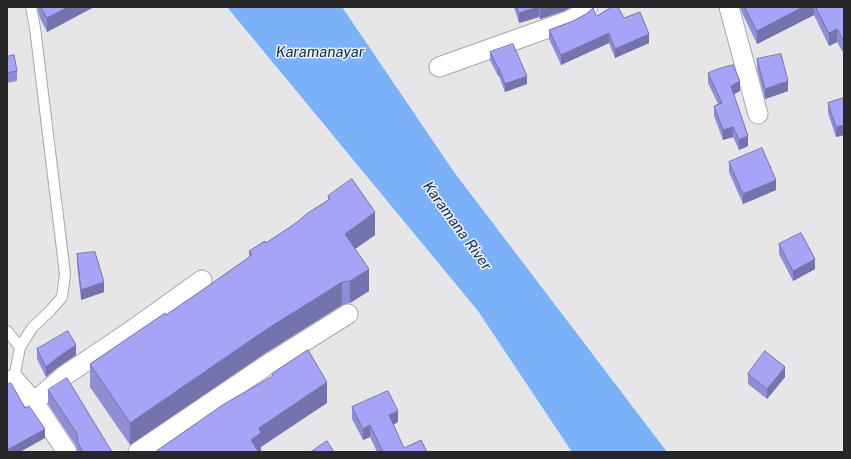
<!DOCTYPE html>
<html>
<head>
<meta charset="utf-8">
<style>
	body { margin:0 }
	#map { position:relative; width:851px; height:459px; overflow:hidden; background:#e6e6e9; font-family:"Public Sans",sans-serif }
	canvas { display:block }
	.frame { position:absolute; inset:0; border:8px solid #272729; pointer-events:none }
</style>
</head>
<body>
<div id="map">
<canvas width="851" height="459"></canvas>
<div class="frame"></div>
</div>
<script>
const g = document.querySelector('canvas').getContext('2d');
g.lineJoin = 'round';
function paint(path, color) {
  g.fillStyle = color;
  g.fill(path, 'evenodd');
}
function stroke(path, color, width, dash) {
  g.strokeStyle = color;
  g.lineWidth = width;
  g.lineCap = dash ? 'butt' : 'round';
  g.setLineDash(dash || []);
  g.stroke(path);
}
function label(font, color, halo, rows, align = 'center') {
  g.font = font + ' "Public Sans",sans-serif';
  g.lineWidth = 3;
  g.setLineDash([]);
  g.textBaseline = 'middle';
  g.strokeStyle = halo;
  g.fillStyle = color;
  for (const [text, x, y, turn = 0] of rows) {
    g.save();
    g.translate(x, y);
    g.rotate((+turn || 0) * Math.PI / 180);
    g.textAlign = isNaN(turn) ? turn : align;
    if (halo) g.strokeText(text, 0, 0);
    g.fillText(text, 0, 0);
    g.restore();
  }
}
const water = new Path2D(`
	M227,7H342L454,172L667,452H572L478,311Z`);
const service = new Path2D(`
	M7,331L20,347
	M14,379L20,347L32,328L50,311L62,297L65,274L35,28L31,7`);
const minor = new Path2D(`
	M729,7L758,114
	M439,67L568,21L581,14L588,7
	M7,382L14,379L34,402L67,452
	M34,402L64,376L128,333L202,280
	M138,452L273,361L348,314`);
const wall = new Path2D(`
	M37,7H94L47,32L40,18Z
	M514,7H571L564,11L540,19L539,17L519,23Z
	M740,7H844V54L837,42L829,46L814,15L757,44L743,15Z
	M596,16L624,18L649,43L615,58L609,43L561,65L549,39V30Z
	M490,52L527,84L505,92L499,76H498L490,60Z
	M7,57L17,71V81L7,83Z
	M757,59L788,91L765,99L757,69Z
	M708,73L740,91L734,94L748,146L739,150L733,137L723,140L714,116V106L718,104L708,83Z
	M844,98V135L836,137L828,113V103Z
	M729,162L776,190L743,204L729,172Z
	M328,196L375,235L355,249L369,291L350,303L342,305L267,352L130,445L90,387V364L166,315L211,284L249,257V251L266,243L296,223L328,200Z
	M779,244L815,269L793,281L779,254Z
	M77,254L104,292L81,300L77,264Z
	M37,349L76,355L58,367L46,377L37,359Z
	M748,374L785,377L767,399L748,384Z
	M48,390L112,452H77V449L76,446L48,404Z
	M352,407L398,422L393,425L404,448L427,452H377L370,437L363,440L352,419Z`);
const shadedWall = new Path2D(`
	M68,7H94L47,32V18Z
	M538,7H539V17L519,23V13Z
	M547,7H571L564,11L540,19V9Z
	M803,7H814V15L757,44V31Z
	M837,29V42L829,46V33Z
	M609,33V43L561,65V55Z
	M649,34V43L615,58V49Z
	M498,68H499V76H498Z
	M527,76V84L505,92V84Z
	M740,81V91L731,96V86Z
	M788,81V91L765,99V89Z
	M844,125V135L836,137V127Z
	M733,127V137L723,140V130Z
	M748,136V146L739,150V140Z
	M776,180V190L743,204V194Z
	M375,212V235L345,256V234Z
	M815,259V269L793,281V271Z
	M369,269V291L350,303V281Z
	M104,282V292L81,300V290Z
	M342,282V305L267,352L130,445V423L267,329Z
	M76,345V355L58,367L46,377V367L58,357Z
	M785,367V377L767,399V389Z
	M327,382V403L261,447V452H251V440L259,428Z
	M398,411V422L389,427V415Z
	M370,425V437L363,440V429Z
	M45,429V438L20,452H7V450Z`);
const building = new Path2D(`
	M41,7H68L47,18Z
	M517,7H538L519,13Z
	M539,7H547L540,9Z
	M612,7H618L624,18L640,12L649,34L615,49L609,33L561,55L549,30L573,21L586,14L593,8L596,16Z
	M745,7H803L757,31Z
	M816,7H844V41L837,29L829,33Z
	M513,44L527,76L505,84L499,68H498L490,52Z
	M781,54L788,81L765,89L757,59Z
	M14,55L17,71L7,73V57Z
	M733,65L740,81L731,86L748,136L739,140L733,127L723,130L714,106L722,103L708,73L718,69Z
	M844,98V125L836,127L828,103Z
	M762,148L776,180L743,194L729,162Z
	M352,179L375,212L345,234L369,269L350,281L342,282L267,329L130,423L90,364L165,313L166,315L211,284L252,255L249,251L265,241L266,243L296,223L308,213L330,199L328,196Z
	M801,233L815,259L793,271L779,244Z
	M95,252L104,282L81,290L77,254Z
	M68,331L76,345L58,357L46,367L37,349Z
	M308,350L327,382L259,428L261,433L251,440L258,451L257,452H155L224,404L273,376L272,374Z
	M765,351L785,367L767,389L748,374Z
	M67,378L112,452H83L77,441L78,437L76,432L48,390Z
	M11,383L25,408L29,406L45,429L7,450V385Z
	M388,391L398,411L389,415L404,448L421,440L427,452H383L370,425L363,429L352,407Z
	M327,441L334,452H311Z`);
const waterNames = [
	["Karamanayar",320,52],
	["Karamana River",457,226,54]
];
paint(water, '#7bb1f8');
stroke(service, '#a7a7aa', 12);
stroke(minor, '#a7a7aa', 21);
stroke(service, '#fff', 10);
stroke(minor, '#fff', 19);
paint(wall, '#8f8dd4');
paint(shadedWall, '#7473ad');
paint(building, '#a6a4f7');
stroke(building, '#7473ad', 1);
label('italic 15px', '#082d59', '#f3f3f7', waterNames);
</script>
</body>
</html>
